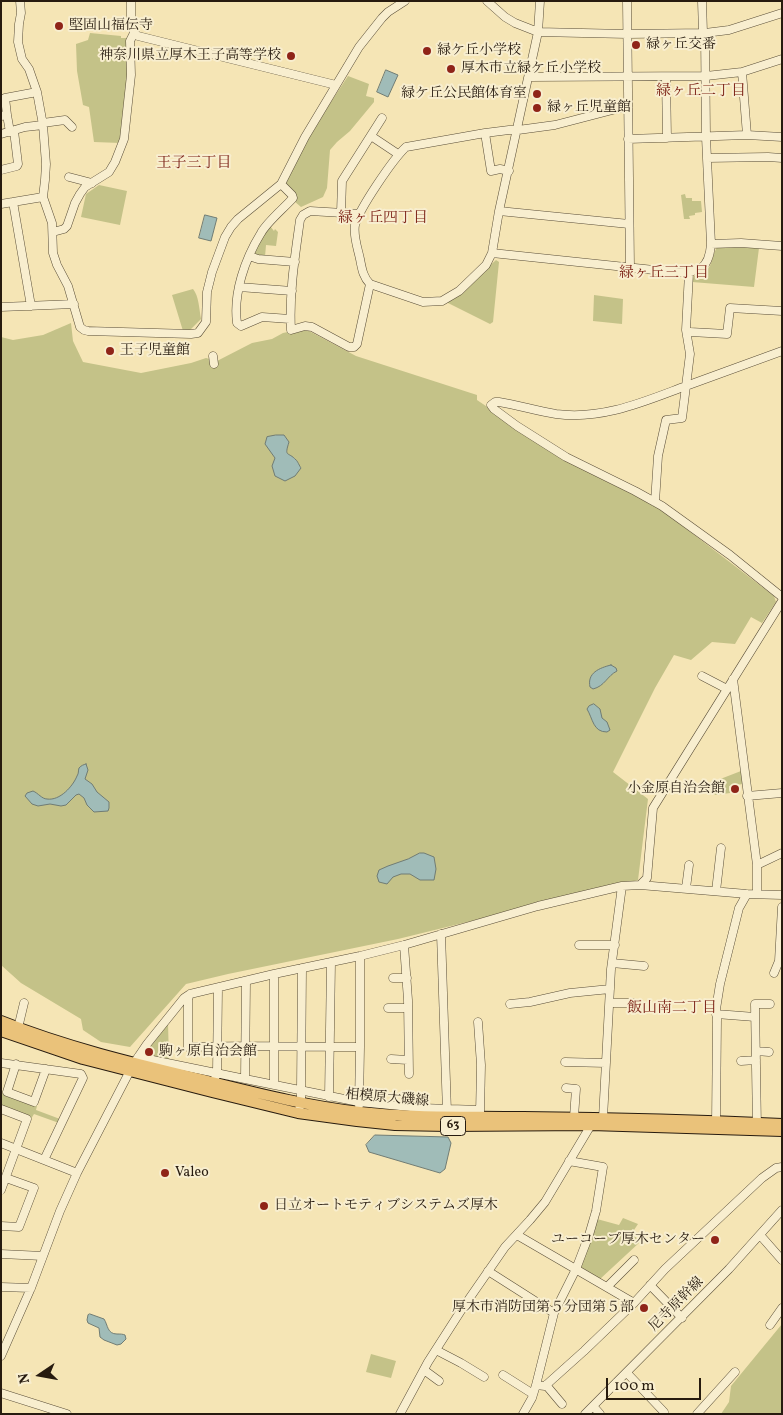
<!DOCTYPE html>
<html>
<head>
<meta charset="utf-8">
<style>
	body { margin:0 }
	#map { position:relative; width:783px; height:1415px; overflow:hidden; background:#f5e5b5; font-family:Vollkorn,serif }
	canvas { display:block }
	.frame { position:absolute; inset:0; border:2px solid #271b0f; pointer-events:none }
	.north { position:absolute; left:15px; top:1350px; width:50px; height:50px; -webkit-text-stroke:4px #f8eecf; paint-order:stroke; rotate:258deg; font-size:14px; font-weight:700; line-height:20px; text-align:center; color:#271b0f }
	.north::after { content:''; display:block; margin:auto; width:18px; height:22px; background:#271b0f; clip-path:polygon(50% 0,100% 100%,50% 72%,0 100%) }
	.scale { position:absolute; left:606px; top:1378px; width:95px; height:22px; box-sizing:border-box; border:2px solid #271b0f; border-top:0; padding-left:6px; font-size:15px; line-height:18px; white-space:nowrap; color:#271b0f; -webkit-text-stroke:4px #f8eecf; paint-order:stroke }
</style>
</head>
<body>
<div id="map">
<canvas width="783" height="1415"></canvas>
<div class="frame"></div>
<div class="north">N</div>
<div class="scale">100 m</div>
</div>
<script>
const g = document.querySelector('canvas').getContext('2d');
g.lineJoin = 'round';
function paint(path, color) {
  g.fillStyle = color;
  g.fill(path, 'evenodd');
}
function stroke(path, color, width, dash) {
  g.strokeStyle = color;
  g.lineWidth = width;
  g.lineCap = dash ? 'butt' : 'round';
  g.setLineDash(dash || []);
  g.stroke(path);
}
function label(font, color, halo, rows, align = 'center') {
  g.font = font + ' Vollkorn,"Noto Serif JP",serif';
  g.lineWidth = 4;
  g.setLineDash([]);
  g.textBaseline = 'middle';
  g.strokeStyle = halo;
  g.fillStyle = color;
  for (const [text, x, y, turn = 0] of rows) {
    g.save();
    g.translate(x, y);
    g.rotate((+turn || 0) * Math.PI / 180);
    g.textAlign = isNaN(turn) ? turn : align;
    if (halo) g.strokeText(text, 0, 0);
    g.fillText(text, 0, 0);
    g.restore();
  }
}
const green = new Path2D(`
	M90,33L121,36V38H127L129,77L121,143L94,142L89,107L83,105L77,71L76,44L88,40Z
	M348,76L369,84L366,96L374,98V102L350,131L337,142L330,150L327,188L323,197L301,207L294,201L283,184L308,137Z
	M99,185L127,191L120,225L81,217L86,194Z
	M685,194L686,198H692V201H701L702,212L695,213V215L689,216L690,219H684L681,195Z
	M270,226L274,231L275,229L278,232L276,246L266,245L265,257L255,255V252L264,234Z
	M737,246L759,248L754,287L692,282L694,276C715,270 709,262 717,247H729L731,248Z
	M496,260L499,262L493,322L490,324L446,302L462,291Z
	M193,289C199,296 199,309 201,319L189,331H183L172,295Z
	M594,295L623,299L622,324L593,321Z
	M71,323L73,341L83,362L141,373L191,363L206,358L217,361L252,343L272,339L283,333L307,328L305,331H309L356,356L477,395V400L563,458L654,504L774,596L776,602L762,623L751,617L735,644L712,642L691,660L674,655L655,688L613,772L648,799L638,880L398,939L228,974L186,984L130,1047L101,1042L83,1030L81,1019L21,983L1,965V337L13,340L43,335Z
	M741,771L743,784L729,786L730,793L715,795L710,783Z
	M168,1022L169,1062L143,1057V1054Z
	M3,1093L37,1106L36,1110L60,1119L59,1123L34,1114L31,1119L1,1107V1096Z
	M623,1218L638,1224L632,1233L640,1242L599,1280L581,1270L580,1266L597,1219L619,1225Z
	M782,1324V1414H721L729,1402L731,1386Z
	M371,1354L396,1361L391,1378L366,1372Z`);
const water = new Path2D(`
	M386,70L398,75L388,97L377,92Z
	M205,215L217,218L211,241L199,238Z
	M276,435H284L289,442C284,458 288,451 296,460C297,460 300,467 301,468L295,476L285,481L275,476L272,466L275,458L265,444L267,437Z
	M611,665L616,668L617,671C607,676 605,686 593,689L590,687C587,673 599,668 611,665Z
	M594,704L600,709L602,718L607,722L610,730L607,732C593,732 593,719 587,709L589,706Z
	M86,764L88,770L85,779L92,784L97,792L109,802V808L108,811L94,812L87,805L84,798L79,794L76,795L66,805L61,806L50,804L38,806L32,804L25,796L27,793L33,791C38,793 42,799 47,799C60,801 73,786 77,776C79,773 78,771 79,768C82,765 83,765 86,764Z
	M420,853H424L434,857L436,869L434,880H420L410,874H401L393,877L387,884L379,882L377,876L379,870L388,866L408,859Z
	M375,1135L448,1137L451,1143L445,1169L440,1173L369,1152L366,1145Z
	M90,1314L104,1319C108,1325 107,1334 117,1334C120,1334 123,1334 125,1335L126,1339L121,1344L117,1345L104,1340L100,1337L99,1328L88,1323L87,1320L88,1315Z`);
const minor = new Path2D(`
	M20,1L21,13L19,24L18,42L22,59L29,69L37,92L43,125L46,164L45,180L43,197L52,223L53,253L57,265L68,286L80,327L84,330L88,331L191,334L198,333L206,322L207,292L212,272L225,237L231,227L238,219L281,184L305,137L359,47L382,18L388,12L405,1
	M487,1L505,17L515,23L538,32L627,34L705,33L729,30L782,13
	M540,1L538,32L499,211L492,253L673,272C697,273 709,271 711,244L706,137L705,33
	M627,1L630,267
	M702,1L703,33
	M134,33L138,36L336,85
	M742,72L747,135
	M529,77L706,76L742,72L782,59
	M666,77L667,138
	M7,115L5,98L37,92
	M1,116L7,115L10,132
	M43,123L65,120L72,127
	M485,133L491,171L500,169L509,171
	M1,134L25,127L43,125
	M371,136L398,154
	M628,139L747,135L782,137
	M707,158L768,157L782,158
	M1,170L17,166L18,164L14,131
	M69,177L92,183
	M281,184L292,195L293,198C284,208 267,222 261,233C245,259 233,293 237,323L241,326L262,317L290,319
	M13,202L31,306
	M1,204L43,197
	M499,211L629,224
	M341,213L342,181L382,118
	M360,214L310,211L303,215L300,220C295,256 289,293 291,330L305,326L312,327L349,347H354L357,344L370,284
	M53,232L64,229L67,226L75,203L80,194L85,187L109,172L115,162L124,139L131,75L130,41L134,33L131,20V1
	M711,244L741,243L782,246
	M492,253L486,265L459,291L442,301L423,302L370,284C363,277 362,269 360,259C358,249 353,236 355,225C359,209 393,159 406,147L485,133L509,130H518L555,125L628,106
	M249,256L258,259L295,262
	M689,273L686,330L690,354L686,386C643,402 603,420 556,414C537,411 518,405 499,402H495L491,405L494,409L517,426L566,457L635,491L662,506L730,555L782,597
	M239,287L292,291
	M1,307L74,304
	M687,333L690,332L727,334L730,308L782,311
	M213,356L214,364
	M655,502L658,456L666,420L682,418L686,386L782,351
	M702,676L727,689
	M733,679L757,865V893
	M747,796L782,793
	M757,865L782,853
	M640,885L647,878L653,808L782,601
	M686,888L689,865
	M716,891L721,848
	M441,934L447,1112
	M404,945L408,1000L409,1074
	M579,945H615
	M612,963L644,966
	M774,973L779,961L782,907
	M393,978H407
	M246,981L245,1079L359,1102L421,1108L480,1110
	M190,994L188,999V1047L246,1046L360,1047V956
	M610,1003H633
	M510,1004L530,1002L570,993L610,989
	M388,1008H408
	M716,1014L755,1017
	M478,1022L481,1065L480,1114
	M18,1028L24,1003
	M756,1051L769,1052
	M138,1057L245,1079
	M391,1059L408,1060
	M741,1061L756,1060
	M565,1062L606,1063
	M1,1063L81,1074L83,1078L44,1160
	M16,1064L7,1092L34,1102L46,1069
	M215,1078L217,1073L218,988
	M274,1085V974
	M566,1088L576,1089L574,1117
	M329,1097L331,962
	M359,1105L360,1047
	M1,1109L27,1119L1,1190
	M298,1113L301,1103V1090L302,968
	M716,1124L717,1019L716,1009L720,984L739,908L747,894
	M757,1128L755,1004H770
	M1,1143L77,1173
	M1,1226L19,1227L34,1188L6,1178
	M517,1235L634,1303
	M760,1235L782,1260
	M1,1254L43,1256
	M488,1271L554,1313
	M650,1285L682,1318
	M1,1287L31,1288
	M607,1287L634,1260
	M770,1325L782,1308
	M436,1350L461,1363L484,1377
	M1,1356L31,1288L60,1211L77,1173L134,1063L147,1044L184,998L190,994L274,974L360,956L404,945L538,906L622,886L640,885L747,894L782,895
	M424,1370L439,1381
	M627,1373L664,1412
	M503,1375L533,1394
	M536,1385L554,1313L576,1269L589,1235L596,1211L603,1167L569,1161
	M546,1385L562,1404
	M1,1393L67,1414
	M593,1406L600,1414
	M400,1414L428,1362L462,1309L505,1247L530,1220L545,1202L591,1125L603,1118L611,969L622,886
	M523,1414L532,1398L536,1385L545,1386L584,1351L634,1303L665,1269L762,1178L776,1168L782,1167
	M585,1414L729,1269L782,1210
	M697,1414L735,1372`);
const major = new Path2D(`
	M1,1021C66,1047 133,1063 200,1079C253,1092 306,1106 360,1112C414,1118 468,1116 523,1117C609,1118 696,1120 782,1124
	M1,1031L83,1059L212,1092L298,1113L357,1121L395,1125L448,1126L591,1125L782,1131`);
const markers = [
	[59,26,5,"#8f2418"],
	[636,45,5,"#8f2418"],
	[427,51,5,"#8f2418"],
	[291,56,5,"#8f2418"],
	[451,69,5,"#8f2418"],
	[537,94,5,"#8f2418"],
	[537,108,5,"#8f2418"],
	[110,351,5,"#8f2418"],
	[735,789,5,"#8f2418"],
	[149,1052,5,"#8f2418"],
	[165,1173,5,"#8f2418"],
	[264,1206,5,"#8f2418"],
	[715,1240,5,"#8f2418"],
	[644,1308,5,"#8f2418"]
];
const shields = [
	[453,1126,25]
];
const shieldNames = [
	["63",453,1126]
];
const poiNames = [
	["堅固山福伝寺",69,26],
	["緑ヶ丘交番",646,45],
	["緑ケ丘小学校",437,51],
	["神奈川県立厚木王子高等学校",281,56,"right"],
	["厚木市立緑ケ丘小学校",461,69],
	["緑ケ丘公民館体育室",527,94,"right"],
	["緑ヶ丘児童館",547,108],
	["王子児童館",120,351],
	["小金原自治会館",725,789,"right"],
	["駒ヶ原自治会館",159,1052],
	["Valeo",175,1173],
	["日立オートモティブシステムズ厚木",274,1206],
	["ユーコープ厚木センター",705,1240,"right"],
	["厚木市消防団第５分団第５部",634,1308,"right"]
];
const streetNames = [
	["相模原大磯線",387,1099,5],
	["尼寺原幹線",677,1305,-45]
];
const neighbourhoodNames = [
	["緑ヶ丘二丁目",701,92],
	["王子三丁目",194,164],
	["緑ヶ丘四丁目",383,219],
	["緑ヶ丘三丁目",664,274],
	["飯山南二丁目",672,1009]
];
paint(green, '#c4c288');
paint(water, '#a0bcb8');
stroke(water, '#707c74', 1);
stroke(minor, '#5a4e38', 9);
stroke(major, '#271b0f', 12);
stroke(minor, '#f8eecf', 8);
stroke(major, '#eac27a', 10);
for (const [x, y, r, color] of markers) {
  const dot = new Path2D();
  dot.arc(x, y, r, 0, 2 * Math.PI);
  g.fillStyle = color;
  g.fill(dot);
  stroke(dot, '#f8eecf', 2);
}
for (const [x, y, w] of shields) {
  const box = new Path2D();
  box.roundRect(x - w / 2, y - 9.5, w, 19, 4);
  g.fillStyle = '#f8eecf';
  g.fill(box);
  stroke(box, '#271b0f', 1);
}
label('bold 12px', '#271b0f', null, shieldNames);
label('14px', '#271b0f', '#f8eecf', poiNames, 'left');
label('14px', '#271b0f', '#f8eecf', streetNames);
label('15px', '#7a1f14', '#f8eecf', neighbourhoodNames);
</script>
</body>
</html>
